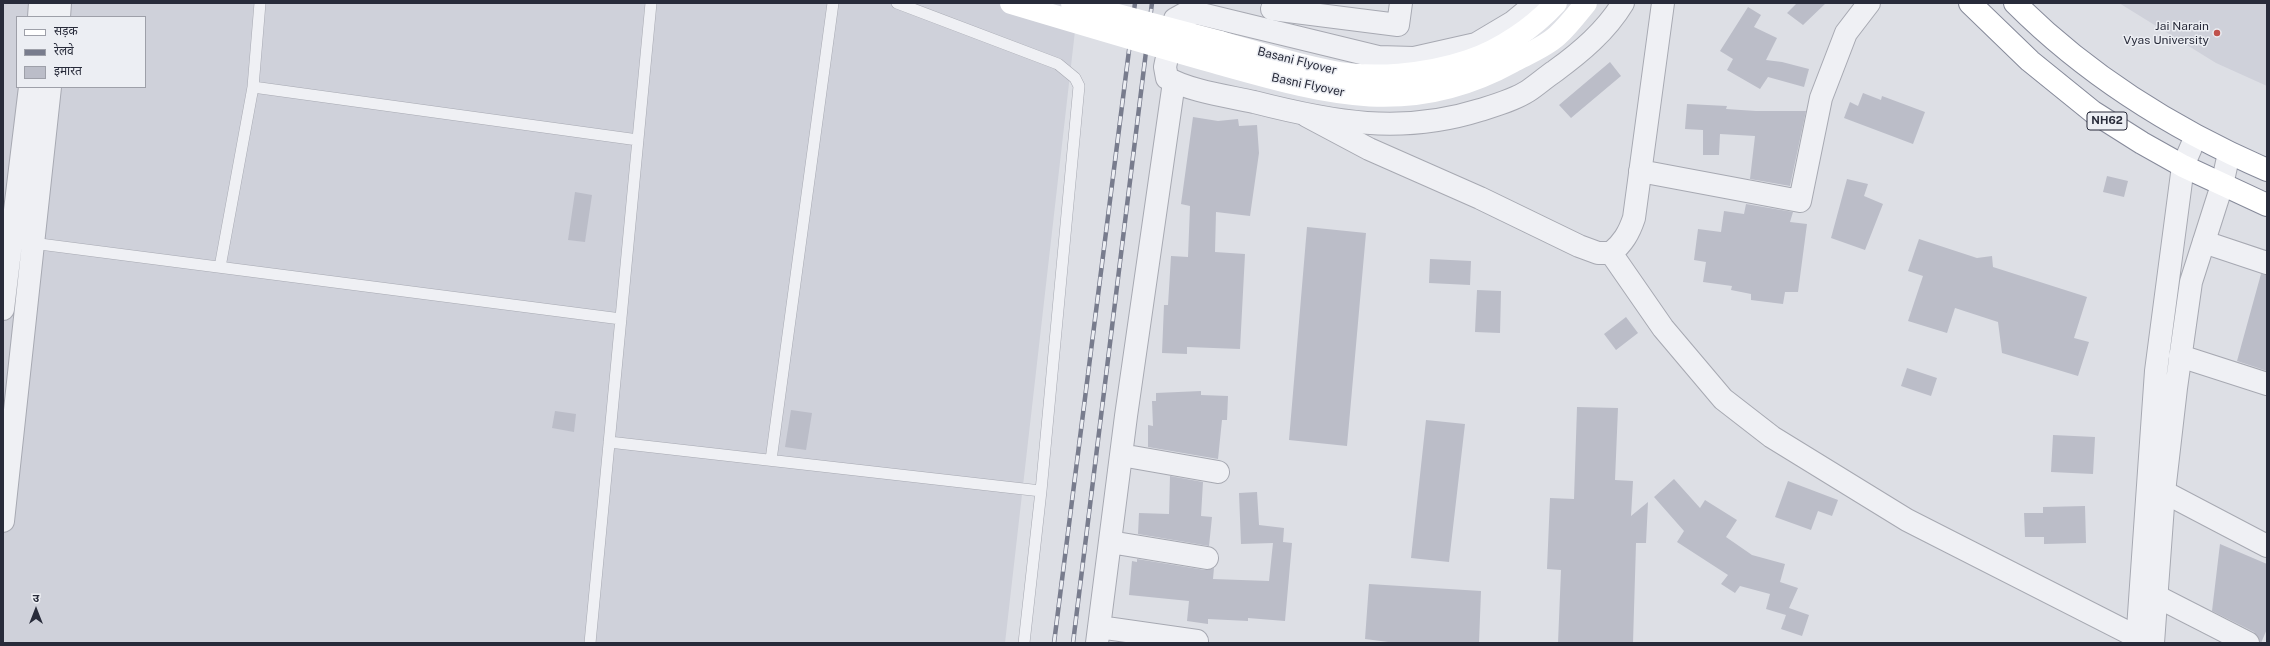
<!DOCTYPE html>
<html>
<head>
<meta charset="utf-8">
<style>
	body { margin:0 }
	#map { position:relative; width:2270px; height:646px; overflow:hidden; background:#dddfe5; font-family:"Public Sans","Noto Sans Devanagari",sans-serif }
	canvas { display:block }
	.frame { position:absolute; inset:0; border:4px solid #282b3a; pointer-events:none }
	.legend { position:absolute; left:16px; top:16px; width:130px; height:72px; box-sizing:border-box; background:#eceef3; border:1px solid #9ea0a9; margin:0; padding:5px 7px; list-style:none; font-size:12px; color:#282b3a }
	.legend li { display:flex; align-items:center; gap:8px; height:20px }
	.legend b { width:20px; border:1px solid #9ea0a9 }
	.north { position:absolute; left:16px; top:590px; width:40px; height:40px; -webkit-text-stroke:3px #eceef3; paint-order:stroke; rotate:0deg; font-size:11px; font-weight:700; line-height:16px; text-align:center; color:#282b3a }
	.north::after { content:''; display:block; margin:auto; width:14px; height:18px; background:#282b3a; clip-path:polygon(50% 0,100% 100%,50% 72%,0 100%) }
</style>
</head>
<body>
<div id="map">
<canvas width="2270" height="646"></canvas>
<div class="frame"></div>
<ul class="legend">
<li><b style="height:5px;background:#fff"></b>सड़क</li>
<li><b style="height:5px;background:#787c8d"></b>रेलवे</li>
<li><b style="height:11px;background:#bbbdc8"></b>इमारत</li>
</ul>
<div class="north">उ</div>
</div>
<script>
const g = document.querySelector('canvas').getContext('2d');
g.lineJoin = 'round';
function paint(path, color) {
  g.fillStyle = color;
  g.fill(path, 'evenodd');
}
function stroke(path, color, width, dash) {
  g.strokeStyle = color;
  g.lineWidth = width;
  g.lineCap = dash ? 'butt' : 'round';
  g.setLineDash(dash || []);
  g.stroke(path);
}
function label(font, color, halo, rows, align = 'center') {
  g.font = font + ' "Public Sans",sans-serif';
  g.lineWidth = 3;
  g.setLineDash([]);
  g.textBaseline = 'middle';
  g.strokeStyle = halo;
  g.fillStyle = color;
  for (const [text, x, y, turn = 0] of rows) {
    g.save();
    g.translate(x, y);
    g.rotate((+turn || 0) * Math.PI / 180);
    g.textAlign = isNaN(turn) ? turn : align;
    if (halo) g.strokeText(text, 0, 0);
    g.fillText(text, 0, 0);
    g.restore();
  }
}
const built = new Path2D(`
	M3,3H1030L1076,22L1005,643H3ZM17,17H145V87H17Z
	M2119,3H2267V86L2216,63Z`);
const building = new Path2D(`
	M1797,3H1826L1803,25L1787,13Z
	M1748,7L1761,15L1754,27L1777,38L1766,60L1782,62L1809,69L1804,87L1768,77L1760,89L1727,70L1733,59L1720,51Z
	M1610,62L1621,76L1571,118L1559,105Z
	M1863,93L1881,100L1882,96L1925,112L1913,144L1844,118L1850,102L1858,106Z
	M1687,104L1727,106L1726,109L1756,111H1806L1790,186L1750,179L1755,136L1720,134L1719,155H1703V130L1685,129Z
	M1193,117L1218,121L1238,119L1239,126L1257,125L1259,153L1250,216L1216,212L1215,252L1245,254L1240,349L1187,347V354L1162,353L1164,305H1168L1171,256L1188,257L1190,206L1181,204Z
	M2107,176L2128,181L2124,197L2103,192Z
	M1847,179L1868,184L1864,196L1883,204L1865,250L1831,238Z
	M575,192L592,195L585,242L568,240Z
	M1746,204L1793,212L1790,222L1807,224L1798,292H1785L1783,304L1751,300V294L1731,290L1732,286L1703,282L1706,262L1694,260L1698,229L1721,232L1724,211L1744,214Z
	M1307,227L1366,233L1347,446L1289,440Z
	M1919,239L1977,258L1992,256L1993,267L2087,297L2074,338L2089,342L2078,376L2002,353L1998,322L1955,308L1947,333L1908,321L1923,276L1908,271Z
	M1430,259L1471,261L1470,285L1429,283Z
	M2261,274L2267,275V371L2237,361Z
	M1477,290L1501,291L1500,333L1475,332Z
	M1626,317L1638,333L1616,350L1604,334Z
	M1907,368L1937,378L1931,396L1901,386Z
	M1201,391V395L1228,396L1227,420H1222L1218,459L1148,447V425L1153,426L1152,401H1156V393Z
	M1577,407L1618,408L1615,480L1633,481L1631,516L1648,502L1646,543H1636L1633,643H1558L1561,570L1547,569L1550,498L1574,499Z
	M791,410L812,413L806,450L785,447Z
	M555,411L576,414L574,432L552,428Z
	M1426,420L1465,424L1449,562L1411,558Z
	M2053,435L2095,437L2093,474L2051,472Z
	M1170,476L1203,482L1201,516L1212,517L1209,546L1138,534L1139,513L1169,514Z
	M1674,479L1700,508L1705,500L1737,520L1726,537L1752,555L1785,564L1780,582L1798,588L1789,608L1809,615L1802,636L1781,629L1786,615L1766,609L1770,594L1740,586L1735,593L1721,584L1728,575L1677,542L1684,531L1654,497Z
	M1788,481L1838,500L1832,516L1818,511L1811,530L1775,517Z
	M1257,492L1259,525L1284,528L1283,542L1292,543L1285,621L1248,618V621L1208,619V624L1187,621L1189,601L1129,595L1132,561L1137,562V559L1205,570L1214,568L1213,579L1269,581L1273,543L1241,544L1239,493Z
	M2085,506L2086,543L2044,544V537H2025L2024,513H2043V507Z
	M2220,544L2267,564V629L2261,643L2254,632L2212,611Z
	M1369,584L1481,591L1479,643H1396L1365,639Z`);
const service = new Path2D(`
	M253,87L638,140
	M32,243L621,319
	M220,267L253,87L260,3
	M609,442L1041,491L1079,86L1075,78L1058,64L897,3
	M771,460L833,3
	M590,643L651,3
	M1024,643L1041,491`);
const minor = new Path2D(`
	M1272,9L1398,25L1401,3
	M1307,116L1369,149L1480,198L1579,246L1598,253H1611C1623,243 1629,233 1634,218L1663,3
	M1640,171L1800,201L1821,98L1846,33L1869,3
	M2204,242L2267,263
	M1611,253L1663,328L1723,399L1772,437L1907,520L2137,637
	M2180,356L2267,384
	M1121,455L1218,472
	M2164,492L2267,546
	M1110,542L1207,558
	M2158,597L2248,643
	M1099,627L1197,641
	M1097,643L1126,416L1174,82`);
const tertiary = new Path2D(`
	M1536,3L1513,22L1476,44L1414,58L1378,57L1197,13L1184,14L1175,19L1165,67L1167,78C1190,91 1227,96 1254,102C1332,122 1401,135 1480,110C1496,105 1514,100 1528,91C1537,85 1546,77 1555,71C1581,52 1606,31 1623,3
	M39,17L40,3
	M59,17L60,3
	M3,309L30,87
	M3,521L50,87
	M2137,643L2156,371L2183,166L2196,136
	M2153,643L2164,492L2176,388L2191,282L2222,185L2229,153`);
const secondary = new Path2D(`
	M1220,42C1256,52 1293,64 1329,71C1372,80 1426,75 1468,61C1500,51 1534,27 1556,3`);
const trunk = new Path2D(`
	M1970,3L2030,61L2093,112L2142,143L2183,166L2267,205
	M2015,3C2087,75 2173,129 2267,170`);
const rail = new Path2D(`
	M1054,643L1135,3
	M1073,643L1152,3`);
const secondaryBridge = new Path2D(`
	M1011,3C1078,23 1145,43 1213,62C1321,92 1407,120 1512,62C1527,54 1545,47 1557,36C1568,26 1577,14 1586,3
	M1072,3L1220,42`);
const markers = [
	[2217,33,4,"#c0524d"]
];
const shields = [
	[2107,121,40]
];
const shieldNames = [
	["NH62",2107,121]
];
const poiNames = [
	["Jai Narain",2209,26],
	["Vyas University",2209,40]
];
const streetNames = [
	["Basani Flyover",1297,61,14],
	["Basni Flyover",1308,85,12]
];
paint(built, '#cfd1da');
paint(building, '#bbbdc8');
stroke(service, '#a7a9b2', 12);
stroke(minor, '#a7a9b2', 24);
stroke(tertiary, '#a7a9b2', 24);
stroke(trunk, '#868a9a', 24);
stroke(service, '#eff0f4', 11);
stroke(minor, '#eff0f4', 22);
stroke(tertiary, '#eff0f4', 22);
stroke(secondary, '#fff', 22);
stroke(trunk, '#fff', 22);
stroke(rail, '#787c8d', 4.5);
stroke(rail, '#eceef3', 3, [9]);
stroke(secondaryBridge, '#fff', 22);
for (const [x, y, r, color] of markers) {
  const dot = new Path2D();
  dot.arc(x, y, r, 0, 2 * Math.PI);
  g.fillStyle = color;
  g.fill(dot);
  stroke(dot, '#eceef3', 1.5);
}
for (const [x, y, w] of shields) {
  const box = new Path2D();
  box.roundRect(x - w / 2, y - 9, w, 18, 3);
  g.fillStyle = '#eceef3';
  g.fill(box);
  stroke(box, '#282b3a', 1);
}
label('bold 11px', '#282b3a', null, shieldNames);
label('12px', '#282b3a', '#eceef3', poiNames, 'right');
label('12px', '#282b3a', '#eceef3', streetNames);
</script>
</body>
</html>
